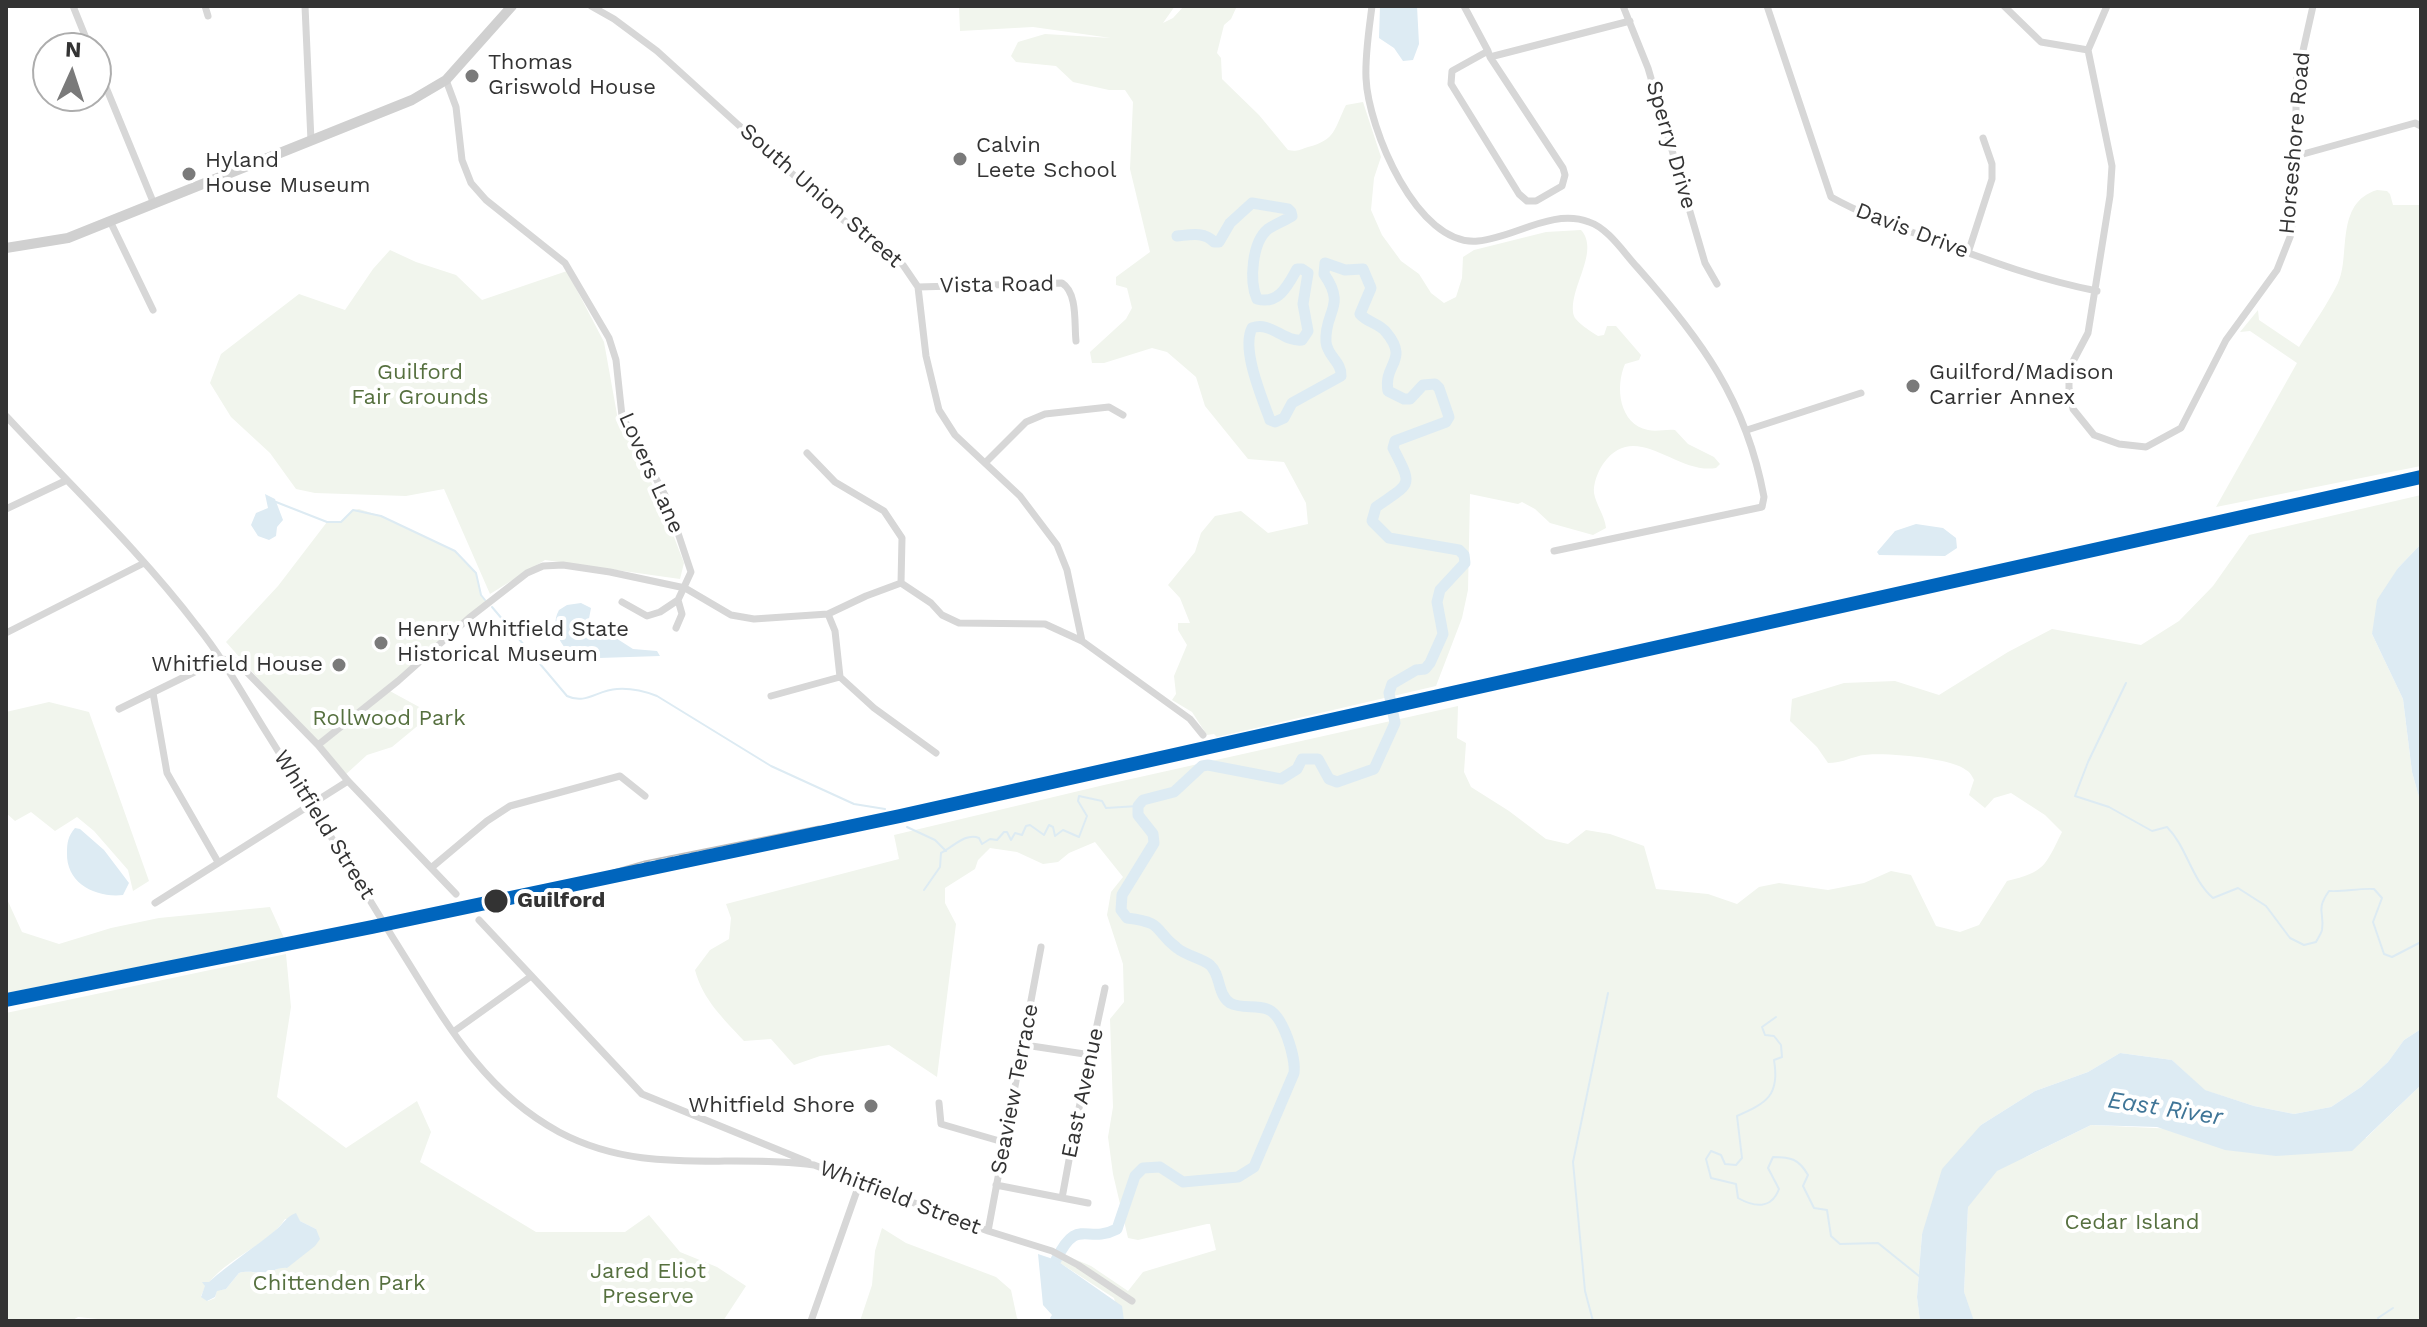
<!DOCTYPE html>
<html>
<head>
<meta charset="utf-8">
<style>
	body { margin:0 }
	#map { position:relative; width:2427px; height:1327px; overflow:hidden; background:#fff; font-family:"Work Sans",sans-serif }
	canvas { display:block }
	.frame { position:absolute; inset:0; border:8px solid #333; pointer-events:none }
	.north { position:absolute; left:32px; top:32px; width:80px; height:80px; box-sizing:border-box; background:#fff; border:2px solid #adadad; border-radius:50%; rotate:3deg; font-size:22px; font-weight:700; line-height:32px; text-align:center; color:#333 }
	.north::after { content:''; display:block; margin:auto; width:28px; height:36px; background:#7a7a7a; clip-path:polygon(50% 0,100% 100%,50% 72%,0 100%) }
</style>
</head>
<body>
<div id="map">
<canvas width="2427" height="1327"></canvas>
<div class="frame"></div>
<div class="north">N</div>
</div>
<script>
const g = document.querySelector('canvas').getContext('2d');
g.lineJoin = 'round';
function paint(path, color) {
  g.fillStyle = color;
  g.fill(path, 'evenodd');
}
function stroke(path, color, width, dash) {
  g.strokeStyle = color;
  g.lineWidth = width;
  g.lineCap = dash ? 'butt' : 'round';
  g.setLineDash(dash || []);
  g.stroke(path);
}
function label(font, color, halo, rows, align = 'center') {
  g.font = font + ' "Work Sans",sans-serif';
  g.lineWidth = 8;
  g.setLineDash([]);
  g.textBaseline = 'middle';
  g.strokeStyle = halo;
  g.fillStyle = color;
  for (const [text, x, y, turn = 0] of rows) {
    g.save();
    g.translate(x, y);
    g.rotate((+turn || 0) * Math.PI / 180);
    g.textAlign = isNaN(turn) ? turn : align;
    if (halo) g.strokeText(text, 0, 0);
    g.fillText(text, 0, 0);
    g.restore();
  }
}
const green = new Path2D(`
	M959,6H1175L1163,23L1173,18L1184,6H1237L1231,19L1224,25L1217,53L1221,58L1222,79L1259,115L1288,150C1296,152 1299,150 1308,147C1336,140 1334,129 1346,105L1363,102L1381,157L1374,178L1371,210L1382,235L1401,261L1419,274L1431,293L1444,303L1456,297L1462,278L1463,257L1474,250L1546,232L1581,230C1601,252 1567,290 1574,316C1576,322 1593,333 1598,336L1604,335L1607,326H1616L1641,355L1639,360L1625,364C1615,387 1619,424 1648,430C1657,432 1666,429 1675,430L1688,444L1714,457L1720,464L1716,468C1676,475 1635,418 1603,464C1598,471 1593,484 1594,493C1596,505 1605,516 1606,528L1593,535L1550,523L1535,509L1522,502L1518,504L1470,494L1468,590L1462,618L1436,686L1217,737L1214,734L1207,735L1192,712L1172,700L1176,694L1174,676L1187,645L1178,630V623H1190L1180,598L1168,585L1195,552L1201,533L1215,516L1241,511L1268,533L1308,524L1306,503L1284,462L1248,459L1205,406L1196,377L1167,352L1152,348L1104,363H1092L1090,352L1126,319L1132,308L1127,288L1116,285V277L1150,252L1130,169L1133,102L1125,90H1109L1073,82L1056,66L1016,62L1011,56L1018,42L1045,34L1111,38L1033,27L960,31Z
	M2377,190L2387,191L2390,194L2393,205H2419L2421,211V466L2216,507L2297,363L2250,331L2240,332L2258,310L2259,320L2299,347C2312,326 2327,305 2338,283C2351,257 2334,203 2377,190Z
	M390,250L416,262L456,275L482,300L567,271L604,342L618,420L657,493L684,563L680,579L545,560L490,594L444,489L406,496L315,493L296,489L270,453L231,417L210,383L221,354L299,294L345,310L373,269Z
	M2421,495V544L2398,568L2372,634L2403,699L2412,772L2421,804V1029L2404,1040L2388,1062L2361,1087L2331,1107L2294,1114L2254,1106L2204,1090L2172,1060L2120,1053L2088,1072L2035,1091L1981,1125L1922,1234L1917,1297L1920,1321H1120L1114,1298L1060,1263L1065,1255L1091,1266L1128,1291L1143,1272L1216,1250L1210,1224H1207L1138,1240L1128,1238L1113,1174L1108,1137L1113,1107L1110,1019L1124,1002L1123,964L1107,915L1111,892L1123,877L1095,842L1069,853L1058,862L1043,864L1017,852L990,848L978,860L975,869L945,888V903L956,924L937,1077L889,1045L820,1056L794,1065L771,1039L744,1041C723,1018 703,1000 695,970L710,950L729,939L731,918L726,904L899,859L894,835L1104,785L1458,706L1457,738L1466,743L1464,772L1471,787L1509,811L1546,839L1568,844L1586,830L1610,834L1644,846L1656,889L1708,894L1737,904L1759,887L1779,883L1828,890L1864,883L1891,871L1911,875L1936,926L1960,932L1979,925L2007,881C2045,872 2045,866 2062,832L2045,815L2011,793L1994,798L1985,808L1969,795L1974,780C1972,776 1970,772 1966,770C1952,758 1877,751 1859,756C1847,759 1841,763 1828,763L1817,747L1790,721L1792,699L1844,683L1895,681L1939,695L2008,652L2052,629L2141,645L2179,621L2213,586L2249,535Z
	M359,509L381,516L455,551L476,573L481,595L488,603L388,690L432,714L392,747L367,755L344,776L226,642L278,586L327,522H340L353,510Z
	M49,702L89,712L149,881L133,891L128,870L94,831L77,817L55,831L31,812L15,821L6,813L8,781L6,776V712Z
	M6,897L22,932L59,944L111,928L159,918L270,907L284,938L6,993Z
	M286,954L291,1007L277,1097L346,1148L417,1101L431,1132L420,1162L536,1232H625L649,1215L680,1252L717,1267L746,1286L723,1321H118L78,1317L71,1321H6V1013ZM285,1219L300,1221L316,1229C303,1243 287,1270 266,1273C257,1274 249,1270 239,1273L226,1289L217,1290L215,1298L208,1301L201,1296C216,1260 269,1247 285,1219Z
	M2421,1085V1321H1968L1964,1292L1968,1206L1998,1167L2028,1156L2091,1125L2366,1138Z
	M882,1228L906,1243L996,1277L1011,1290L1017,1318L1020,1321H860L872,1285L875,1251Z`);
const water = new Path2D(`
	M1380,6H1417L1419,44L1413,60L1403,61L1394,48L1379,38Z
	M265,494L275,499L283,520L277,527L276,536L269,540L258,536L251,525L256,513L268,508Z
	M1916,524L1943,528L1956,538L1957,548L1945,556L1879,555L1877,552L1895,531Z
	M2421,544V804L2412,772L2403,699L2372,634L2377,600L2398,568Z
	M581,603L591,608L587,629L589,634L608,633L633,649L657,651L660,656L599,658L589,663C567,658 547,631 559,610L567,605Z
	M75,828L80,829L104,850L129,883L123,895C95,898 66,883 67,853C67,843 68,836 75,828Z
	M2421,1029V1085L2352,1151L2276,1156L2225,1150L2157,1127L2091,1125L1997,1171L1968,1207L1964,1292L1974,1321H1920L1917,1297L1922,1234L1942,1169L1981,1125L2035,1091L2088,1072L2120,1053L2172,1060L2205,1090L2254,1106L2294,1114L2331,1107L2361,1087L2388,1062L2404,1040Z
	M296,1213L300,1221L316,1229L320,1239L315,1246L287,1268C279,1267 275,1271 267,1272C258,1274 249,1270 239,1273L226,1289L217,1291L215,1297L207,1301L201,1297L205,1286L202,1282H209C230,1263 254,1248 277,1229C284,1223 286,1217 296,1213Z
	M1038,1254L1056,1260L1122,1306L1124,1321H1052L1050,1318L1052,1315L1043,1305Z`);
const stream = new Path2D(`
	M276,502L327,522H341L353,510L381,516L455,551L476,573L481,595L485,600
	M492,607L567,696C586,705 597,690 617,689C631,688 644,691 657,696L771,766L854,804L885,809
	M2126,683L2088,762L2075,796L2109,807L2152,831L2167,827C2187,847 2191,879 2213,898L2238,888L2266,906L2290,938L2304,945L2316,942C2318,938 2321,934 2322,930C2325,912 2315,911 2329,891C2345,892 2358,888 2374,889L2382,898L2373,922L2384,954L2392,957L2421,942
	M907,827L935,840L946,851
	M924,890L940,867L941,853C953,847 966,832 979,838L982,844L990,839L997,840L1004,832H1007L1011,840L1015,833L1022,835L1026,826L1030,825L1044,835L1049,825L1053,827L1055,836L1063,830L1079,837L1087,816L1078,801L1079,796L1102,801L1106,808L1138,806
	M1776,1017L1762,1027L1765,1035L1774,1036L1781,1045L1782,1057L1774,1060C1780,1095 1767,1103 1737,1116L1742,1158L1736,1165L1725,1164L1721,1155L1711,1151L1706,1159L1711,1178L1736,1184L1738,1198C1754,1207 1771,1210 1779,1189L1768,1168L1773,1157C1791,1157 1799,1159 1808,1175L1803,1186L1814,1208L1827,1210L1831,1236L1840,1244L1878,1243L1919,1276
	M1593,1321L1585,1291L1573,1162L1608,993
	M2379,1321L2378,1318L2393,1308`);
const river = new Path2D(`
	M1056,1260C1078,1215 1086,1245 1117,1229L1135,1176L1143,1168L1160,1167L1183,1182L1238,1177L1254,1167L1294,1073C1296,1058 1283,1014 1267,1009C1255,1005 1241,1009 1230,1003C1217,994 1221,975 1210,965C1201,958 1187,956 1177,948C1152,929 1166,923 1127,918L1121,910L1122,895L1154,843L1153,834L1138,815V806L1143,800L1174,792L1202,766L1208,765L1281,779L1297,769L1302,759H1318L1329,779L1337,782L1374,769L1395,723L1389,693L1392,684L1416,670L1425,669L1430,663L1443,634L1437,602L1440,590L1465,563L1464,555L1459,550L1389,538L1372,521L1376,507C1412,482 1413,487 1393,448L1395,441L1446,422L1449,417L1439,388L1435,384L1423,385L1410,399H1404L1388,391C1383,363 1410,361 1386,332C1379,323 1368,323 1360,314L1371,288L1363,269L1345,270L1325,263L1324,274C1347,307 1324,311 1326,342C1327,356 1342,362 1341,376L1292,403L1284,418L1275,422L1270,420C1262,398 1241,349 1252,328C1271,321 1283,342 1302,340L1308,331L1303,304L1308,273L1302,269H1297C1288,285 1279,305 1257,299C1249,281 1252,242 1268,229C1275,224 1284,221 1292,216L1291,212L1288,209L1252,203L1230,223L1219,242H1214C1204,231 1189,235 1177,236`);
const minor = new Path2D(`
	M73,6L90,48
	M205,6L208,16
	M305,6L311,141
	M591,6L614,19L657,51L842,219L903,265L918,287L926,356L939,410L955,435L1020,496L1057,545L1067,570L1082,641
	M1372,6C1369,30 1365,54 1366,78C1368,128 1417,247 1478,241C1514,238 1552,208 1589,222C1608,228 1624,253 1637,267C1701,339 1746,400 1764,497L1762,507L1554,551
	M1464,6L1488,51L1490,57L1563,168L1565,175L1562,186L1536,201H1527L1519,194L1451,84L1452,71L1488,51
	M1623,6L1648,68L1705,263L1717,284
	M1767,6L1831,197C1863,215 1898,227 1933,240C1987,260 2040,280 2097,291
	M2004,6L2041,42L2088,50
	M2107,6L2088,50L2112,166L2110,196L2088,333L2069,369V388L2073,409L2094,435L2119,444L2146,447L2181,428L2226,340L2277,270L2292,232L2296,156V82L2313,6
	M1490,57L1630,21
	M96,63L154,204
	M446,80L456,107L462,160L471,183L486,200L565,263L609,338L616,360L622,416L666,497L691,572L678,600L682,614L676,628
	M2296,156L2415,123L2421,126
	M110,221L153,310
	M1968,253L1992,179V164L1983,138
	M918,287L1062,283C1078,293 1074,324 1076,341
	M6,416C70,485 140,551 197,626C222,657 242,693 263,727C307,797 350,868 393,938C440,1012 479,1089 559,1132C644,1177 725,1153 814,1165L988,1231L1052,1251L1078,1265L1132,1301
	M1747,430L1861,393
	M807,453L835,482L884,511L902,538L901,583
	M985,463L1026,422L1045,414L1109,407L1123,415
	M6,509L65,481
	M622,602L647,616L660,612L678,600
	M828,614L835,631L840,677L874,708L936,753
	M6,633L144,563
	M153,693L167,773L218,862
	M771,696L840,677
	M119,709L221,659L236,661L318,745L348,781L456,894
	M318,745L398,681L469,618L527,573L543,566L563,565L610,572L685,588L731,615L754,619L828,614L866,596L901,583L931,603L942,615L959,623L1045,624L1082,641L1190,719L1203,735
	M431,868L487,821L510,806L620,776L645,796
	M155,903L348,781
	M479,920L642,1094L808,1162
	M453,1032L530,977
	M1025,1045L1091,1055
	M939,1103L941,1124L1003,1142
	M996,1185L1088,1203
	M1062,1198L1076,1122L1105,988
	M988,1231L1041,947
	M811,1321L860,1182`);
const secondary = new Path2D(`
	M6,248L68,238L412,100L446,80L512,6`);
const rail = new Path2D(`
	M569,885L645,863L819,828`);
const rail1 = new Path2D(`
	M6,1000L372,927L900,816L2421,477`);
const markers = [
	[472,76,8,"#7a7a7a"],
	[960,159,8,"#7a7a7a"],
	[189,174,8,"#7a7a7a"],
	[1913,386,8,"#7a7a7a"],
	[381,643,8,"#7a7a7a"],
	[339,665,8,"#7a7a7a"],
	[496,901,13,"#333"],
	[871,1106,8,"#7a7a7a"]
];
const poiNames = [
	["Thomas",488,63],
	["Griswold House",488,88],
	["Calvin",976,146],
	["Leete School",976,171],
	["Hyland",205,161],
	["House Museum",205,186],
	["Guilford/Madison",1929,373],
	["Carrier Annex",1929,398],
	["Henry Whitfield State",397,630],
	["Historical Museum",397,655],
	["Whitfield House",323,665,"right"],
	["Whitfield Shore",855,1106,"right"]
];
const streetNames = [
	["Horseshore Road",2295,143,-85],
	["Sperry Drive",1671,145,74],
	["South Union Street",821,196,41],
	["Davis Drive",1912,231,21],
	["Vista Road",997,285,-1],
	["Lovers Lane",651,473,66],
	["Whitfield Street",324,825,58],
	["Seaview Terrace",1015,1089,-79],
	["East Avenue",1083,1093,-78],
	["Whitfield Street",900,1198,21]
];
const parkNames = [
	["Guilford",420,373],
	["Fair Grounds",420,398],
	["Rollwood Park",389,719],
	["Cedar Island",2132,1223],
	["Jared Eliot",648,1272],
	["Preserve",648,1297],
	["Chittenden Park",339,1284]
];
const stopNames = [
	["Guilford",517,901]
];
const waterNames = [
	["East River",2165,1109,9]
];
paint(green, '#f1f5ed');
paint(water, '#ddebf3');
stroke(stream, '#ddebf3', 2);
stroke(river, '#ddebf3', 11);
stroke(minor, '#d7d7d7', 7);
stroke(secondary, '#d0d0d0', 10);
stroke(rail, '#bebebe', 5);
stroke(rail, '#fff', 2, [6]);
stroke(rail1, '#0065bd', 14);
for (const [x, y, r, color] of markers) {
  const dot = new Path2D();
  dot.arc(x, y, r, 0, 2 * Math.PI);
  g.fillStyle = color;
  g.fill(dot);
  stroke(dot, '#fff', 3);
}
label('22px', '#333', '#fff', poiNames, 'left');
label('22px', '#333', '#fff', streetNames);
label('22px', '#56703f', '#fff', parkNames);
label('bold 22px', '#333', '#fff', stopNames, 'left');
label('italic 24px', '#3f7597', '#fff', waterNames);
</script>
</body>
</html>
